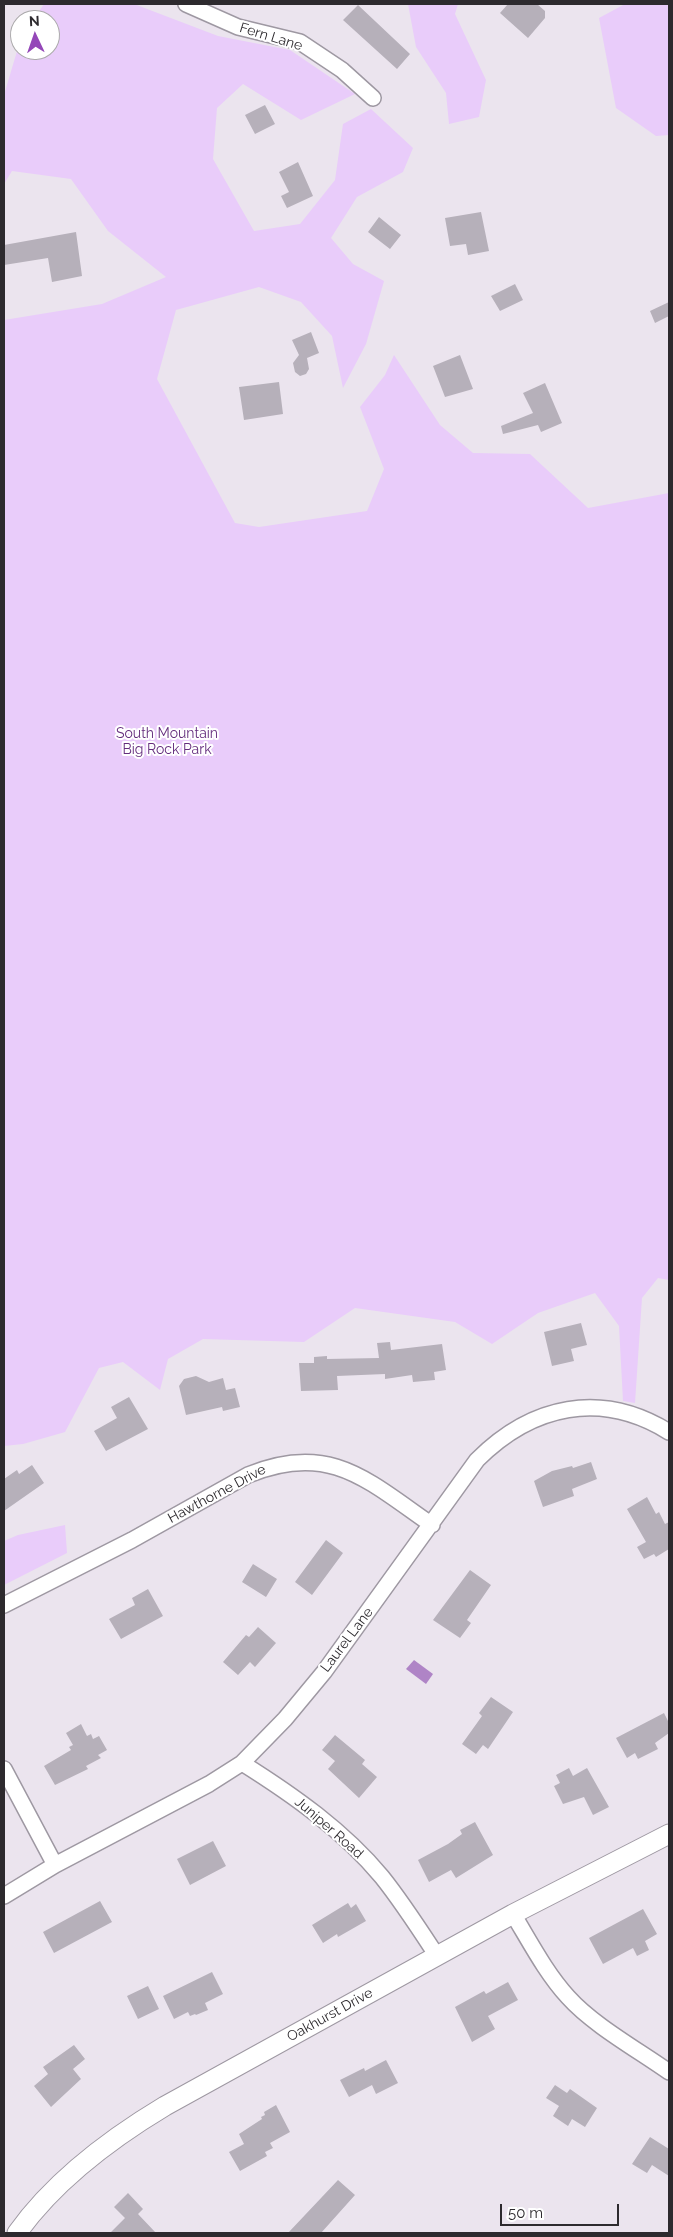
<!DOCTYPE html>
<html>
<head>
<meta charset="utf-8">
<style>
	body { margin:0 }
	#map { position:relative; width:673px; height:2237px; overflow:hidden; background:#ebe4ee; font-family:Raleway,sans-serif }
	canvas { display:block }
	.frame { position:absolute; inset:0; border:5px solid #2d2a2e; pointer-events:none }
	.north { position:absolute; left:10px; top:10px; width:50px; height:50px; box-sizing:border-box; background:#fff; border:1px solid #abaaab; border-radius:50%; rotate:357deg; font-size:14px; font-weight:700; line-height:20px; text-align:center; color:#2d2a2e }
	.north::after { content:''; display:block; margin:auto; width:18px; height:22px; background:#9447b8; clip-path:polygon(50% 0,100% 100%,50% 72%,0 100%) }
	.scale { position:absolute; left:500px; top:2204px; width:119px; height:22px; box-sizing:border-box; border:2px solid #2d2a2e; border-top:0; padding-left:6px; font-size:15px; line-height:18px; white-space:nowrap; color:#2d2a2e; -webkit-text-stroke:4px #fff; paint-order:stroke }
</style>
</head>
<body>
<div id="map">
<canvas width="673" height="2237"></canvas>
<div class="frame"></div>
<div class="north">N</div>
<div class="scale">50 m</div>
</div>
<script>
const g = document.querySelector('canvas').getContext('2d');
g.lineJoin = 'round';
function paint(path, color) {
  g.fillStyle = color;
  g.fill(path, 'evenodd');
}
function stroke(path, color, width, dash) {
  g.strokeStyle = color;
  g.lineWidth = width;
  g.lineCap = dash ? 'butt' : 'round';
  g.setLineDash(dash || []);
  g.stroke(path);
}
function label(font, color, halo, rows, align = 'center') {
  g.font = font + ' Raleway,sans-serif';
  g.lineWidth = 4;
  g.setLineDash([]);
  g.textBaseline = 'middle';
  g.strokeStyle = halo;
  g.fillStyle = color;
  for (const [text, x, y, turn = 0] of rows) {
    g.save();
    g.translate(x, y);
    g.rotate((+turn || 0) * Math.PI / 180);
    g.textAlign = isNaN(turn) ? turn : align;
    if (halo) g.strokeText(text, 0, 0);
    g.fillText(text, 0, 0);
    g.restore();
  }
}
const green = new Path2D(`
	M44,4H134L218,36L290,50L355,94L301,120L243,84L217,108L213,159L254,231L300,224L335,180L343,124L371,109L413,148L403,172L357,197L331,238L353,264L384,281L366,344L343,388L332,336L301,302L259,287L176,310L157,379L235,523L259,527L367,511L384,469L360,407L385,375L394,355L440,425L473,453L530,454L588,508L669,493V1280L658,1278L642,1298L635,1403L623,1401L619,1326L595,1293L538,1313L492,1344L455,1322L355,1308L304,1342L203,1339L168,1359L160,1390L123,1362L99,1368L65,1432L23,1444L4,1446V320L102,304L166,277L108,231L71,179L12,171L4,184V95L20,41V50H50V20H33Z
	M408,4H458L455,14L486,80L479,117L449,124L446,93L416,47Z
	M625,4H669V135L656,136L616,108L599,18Z
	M65,1525L67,1553L4,1585V1541L18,1535Z`);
const water = new Path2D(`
	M414,1660L433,1674L426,1684L406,1669Z`);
const building = new Path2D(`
	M508,4H537L545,11V18L528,38L500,13Z
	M358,5L410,54L397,69L343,20Z
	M265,105L275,124L255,134L245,115Z
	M298,162L313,196L287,208L281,196L289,192L279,172Z
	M481,212L489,251L468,255L466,244L450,246L445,218Z
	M379,217L401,235L390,249L368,232Z
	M76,232L82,276L52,282L48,258L4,265V245Z
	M515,284L523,300L500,311L491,296Z
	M669,302V316L655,323L650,311Z
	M311,332L319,353L307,358L309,369L306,374L300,376L295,372L293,363L299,355L292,340Z
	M460,355L473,389L445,397L433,366Z
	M279,382L283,414L244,420L239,387Z
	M545,383L562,423L541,432L538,425L503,434L501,426L533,413L523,393Z
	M581,1323L587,1345L571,1349L574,1361L552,1366L544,1332Z
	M390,1342L391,1350L442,1344L446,1370L434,1372L435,1380L413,1382L412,1375L385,1379V1374L337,1376L338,1390L301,1391L299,1363H314V1357L327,1356V1359L379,1358L377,1343Z
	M196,1376L209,1382L223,1378L226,1390L235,1388L240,1407L223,1411L222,1407L186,1415L179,1386L184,1379Z
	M129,1397L148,1429L106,1451L94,1431L117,1418L111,1407Z
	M591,1462L597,1479L572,1489L574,1496L543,1507L534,1481L552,1471L572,1466L573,1468Z
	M32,1465L44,1483L4,1511V1479L17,1470L19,1474Z
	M647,1497L656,1514L659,1512L665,1524L669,1522V1549L656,1557L654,1554L644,1559L637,1547L646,1542L627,1509Z
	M326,1540L343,1553L312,1595L295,1582Z
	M253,1564L277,1579L266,1597L242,1582Z
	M470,1570L491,1585L467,1620L471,1623L460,1638L433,1620Z
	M148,1589L163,1616L121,1639L109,1619L135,1605L132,1598Z
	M258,1627L276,1643L255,1667L250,1662L238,1675L223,1662L246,1635L249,1637Z
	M491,1697L513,1712L488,1749L483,1745L476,1754L462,1744L482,1716L479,1713Z
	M664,1713L669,1723V1733L655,1743L658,1749L638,1759L635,1753L627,1758L616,1738Z
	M81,1724L87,1736L91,1734L93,1739L99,1736L107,1750L98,1755L101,1758L86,1766L88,1769L55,1785L44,1766L71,1750L69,1747L73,1745L66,1733Z
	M335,1735L365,1760L362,1764L377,1777L359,1798L328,1769L335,1761L322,1750Z
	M569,1768L573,1776L587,1768L609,1807L593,1815L584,1797L563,1804L554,1786L560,1783L556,1775Z
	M475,1822L493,1855L456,1878L451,1870L429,1882L418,1860L448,1844L462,1834L460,1830Z
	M213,1841L226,1866L190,1885L177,1859Z
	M100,1901L112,1922L54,1953L43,1932Z
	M348,1903L351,1908L356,1904L366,1921L338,1937L337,1934L323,1943L312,1925Z
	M643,1909L657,1934L645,1941L649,1950L637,1956L633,1948L603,1964L589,1938Z
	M212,1972L223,1994L205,2003L208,2010L196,2015L195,2014L190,2016L188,2012L174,2019L163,1996Z
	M508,1982L518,2000L488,2016L495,2029L472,2042L455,2007L484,1991L486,1994Z
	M148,1986L159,2009L138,2019L127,1996Z
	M74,2045L85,2059L73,2069L81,2079L51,2107L34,2086L48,2074L43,2067Z
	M386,2060L398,2083L376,2094L372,2085L349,2097L340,2080L364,2068L365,2071Z
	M555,2085L567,2093L570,2089L597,2108L585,2127L572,2119L568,2126L553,2116L559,2106L546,2098Z
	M276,2105L290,2132L270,2143L273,2148L265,2152L267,2156L240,2171L229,2152L244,2144L239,2134L262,2119L261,2117L265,2115L264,2112Z
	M650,2137L669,2149V2176L652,2165L647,2173L632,2164Z
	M338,2180L355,2195L321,2233H288Z
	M128,2193L143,2209L138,2214L156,2233H110L125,2218L114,2207Z`);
const minor = new Path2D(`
	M186,4L238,27L300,42L342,70L373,98
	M4,1605L132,1540L248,1475C330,1441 368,1481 432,1525
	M242,1763C293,1795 344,1831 382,1877C402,1902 420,1930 437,1956
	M4,1769L55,1865
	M4,1896L55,1865L209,1784L242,1763L285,1719L324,1672L477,1460C532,1405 601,1390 669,1432
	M513,1914C530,1942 546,1973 568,1997C593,2025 638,2050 669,2072`);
const tertiary = new Path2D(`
	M17,2233C55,2180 110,2139 165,2106L513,1914L669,1834`);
const streetNames = [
	["Fern Lane",271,37,17],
	["Hawthorne Drive",217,1494,-28],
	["Laurel Lane",347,1640,-53],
	["Juniper Road",329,1828,41],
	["Oakhurst Drive",330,2015,-29]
];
const parkNames = [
	["South Mountain",167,734],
	["Big Rock Park",167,750]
];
paint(green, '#e9ccfa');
paint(water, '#af84c6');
paint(building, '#b6b0ba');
stroke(minor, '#9e98a2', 18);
stroke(tertiary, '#9e98a2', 21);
stroke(minor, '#fff', 15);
stroke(tertiary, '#fff', 19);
label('14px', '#2d2a2e', '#fff', streetNames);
label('14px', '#642d7d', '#fff', parkNames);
</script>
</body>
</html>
